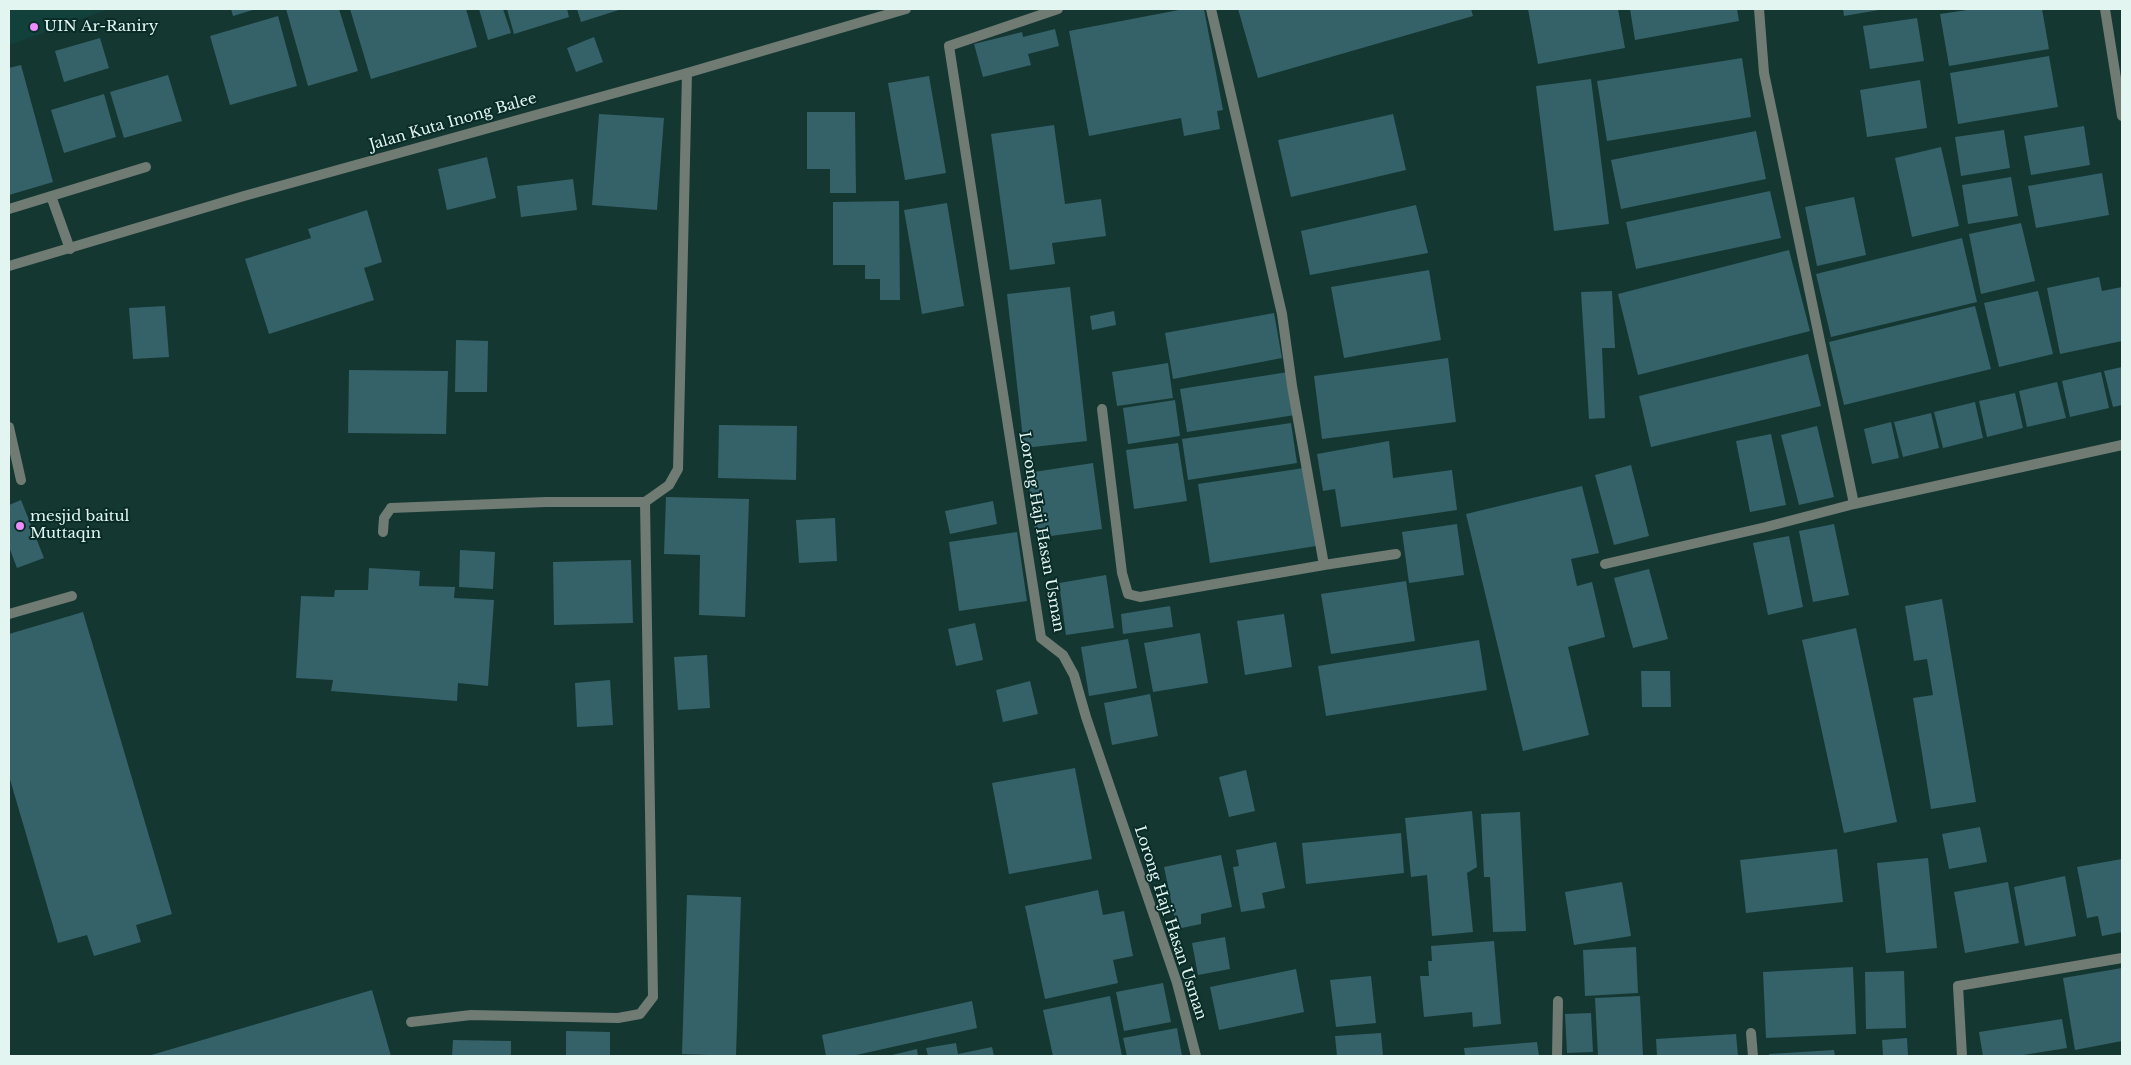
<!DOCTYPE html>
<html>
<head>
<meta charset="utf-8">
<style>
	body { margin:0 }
	#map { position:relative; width:2131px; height:1065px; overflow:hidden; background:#143732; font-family:"Libre Baskerville",serif }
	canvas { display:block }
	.frame { position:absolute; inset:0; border:10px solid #e2f5f1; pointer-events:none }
</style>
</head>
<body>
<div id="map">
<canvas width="2131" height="1065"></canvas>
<div class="frame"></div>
</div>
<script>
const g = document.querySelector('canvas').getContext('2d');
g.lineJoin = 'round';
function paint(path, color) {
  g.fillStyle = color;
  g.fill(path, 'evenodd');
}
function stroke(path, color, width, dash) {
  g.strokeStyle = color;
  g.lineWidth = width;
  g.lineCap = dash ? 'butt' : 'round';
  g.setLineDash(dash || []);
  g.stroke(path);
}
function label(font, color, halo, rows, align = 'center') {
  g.font = font + ' "Libre Baskerville",serif';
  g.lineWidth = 4;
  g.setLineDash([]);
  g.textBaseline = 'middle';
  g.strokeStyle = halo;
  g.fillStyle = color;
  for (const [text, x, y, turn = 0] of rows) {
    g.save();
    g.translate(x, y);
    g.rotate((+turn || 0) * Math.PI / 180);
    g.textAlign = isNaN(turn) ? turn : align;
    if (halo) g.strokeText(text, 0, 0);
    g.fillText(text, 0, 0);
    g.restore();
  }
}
const built = new Path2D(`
	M9,9H109L9,45Z`);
const building = new Path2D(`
	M231,9H256L233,16Z
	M286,9H339L358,71L308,86Z
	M350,9H466L477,47L371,79Z
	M479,9H503L511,33L488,40Z
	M507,9H567L569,17L514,34Z
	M577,9H622L581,22Z
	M1184,9H1204L1223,110L1217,111L1220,129L1184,136L1181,118L1089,136L1069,31Z
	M1238,9H1471L1473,16L1258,78Z
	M1528,9H1618L1625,48L1538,64Z
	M1630,9H1737L1739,21L1635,40Z
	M1843,9H1879V10L1844,16Z
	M1974,9H2042L2049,49L1949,66L1940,14Z
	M278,16L297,86L230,105L210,36Z
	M1917,18L1924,61L1870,69L1863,26Z
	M1055,29L1059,46L1028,54L1031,65L983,77L974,44L1022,32L1023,37Z
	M594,37L603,62L576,72L567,48Z
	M100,38L109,68L64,82L55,51Z
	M2049,56L2058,107L1958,124L1950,73Z
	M1742,58L1751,117L1607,141L1597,81Z
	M21,65L53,182L9,195V68Z
	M168,75L182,121L124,138L110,92Z
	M929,76L946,173L905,180L888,83Z
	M1591,79L1609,224L1554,231L1536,86Z
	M1920,80L1927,128L1867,137L1860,90Z
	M104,94L116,137L64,153L51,110Z
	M807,112H855L856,193H830V169H807Z
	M599,114L664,118L657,210L592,205Z
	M1393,114L1406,170L1291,197L1278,140Z
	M1054,125L1065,204L1101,199L1106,236L1052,243L1055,264L1010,270L991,134Z
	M2084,126L2090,165L2031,175L2024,136Z
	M2004,130L2010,168L1961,176L1955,137Z
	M1756,131L1766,179L1621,209L1611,160Z
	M1941,147L1959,226L1912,237L1895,158Z
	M487,157L496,198L447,210L438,169Z
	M2102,173L2109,215L2036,228L2028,186Z
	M2011,177L2018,216L1968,224L1962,185Z
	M573,179L577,210L521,217L517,186Z
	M1770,191L1781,238L1636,269L1626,222Z
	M1854,197L1866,255L1817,266L1805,207Z
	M899,201L900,300H880V279H865V265H833V202Z
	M947,203L964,306L922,314L904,210Z
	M1416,205L1428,253L1310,275L1301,231Z
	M367,210L382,262L364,268L374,300L269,334L245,259L311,238L308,229Z
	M2021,223L2035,281L1981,294L1969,234Z
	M1962,238L1977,302L1831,337L1816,274Z
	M1789,250L1810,331L1638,375L1618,294Z
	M1429,270L1441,340L1344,358L1331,287Z
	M2099,277L2102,291L2122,287V341L2060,354L2047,288Z
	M1070,287L1087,441L1024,448L1007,294Z
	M1612,291L1615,348H1602L1605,418L1589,419L1581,292Z
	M2038,291L2053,354L1999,367L1984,303Z
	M165,306L169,357L133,359L129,308Z
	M1975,306L1991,369L1844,405L1829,342Z
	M1114,311L1116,325L1092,330L1090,316Z
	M1274,313L1282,358L1173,379L1165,333Z
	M456,340L488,341L487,392H455Z
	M1808,354L1821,406L1651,447L1639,396Z
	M1448,358L1456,422L1322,439L1314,376Z
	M1168,363L1173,398L1117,406L1112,372Z
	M2122,367V405L2113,407L2104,371Z
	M349,370L448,371L446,434L348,433Z
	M1288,372L1295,415L1187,432L1180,389Z
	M2101,372L2109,408L2070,417L2062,381Z
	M2057,382L2066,418L2027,427L2019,391Z
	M2015,393L2023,428L1987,437L1979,401Z
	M1175,400L1180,436L1128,444L1123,408Z
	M1975,402L1983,438L1943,448L1934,412Z
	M1931,413L1939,448L1903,457L1894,422Z
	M1891,422L1899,458L1872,464L1864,429Z
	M1291,423L1297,463L1188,480L1182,439Z
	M719,425L797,426L796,480L718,478Z
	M1817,426L1834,497L1799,505L1781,435Z
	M1771,434L1786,505L1750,512L1736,441Z
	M1389,441L1393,478L1452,470L1457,510L1341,527L1335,489L1323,491L1317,454Z
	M1178,443L1187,501L1134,509L1126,450Z
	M1093,463L1102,529L1036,538L1027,473Z
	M1631,465L1649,536L1614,545L1595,475Z
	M1304,468L1316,546L1210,563L1198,484Z
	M1582,486L1599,553L1571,559L1577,586L1592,582L1605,637L1568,647L1589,735L1523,751L1466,514Z
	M666,497L749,499L745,617L699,615L700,555L664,554Z
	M21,500L44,558L17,568L9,547V505Z
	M993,501L997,524L950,534L945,511Z
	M835,518L837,561L799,563L796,520Z
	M1457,524L1464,575L1409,583L1402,532Z
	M1834,524L1849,595L1813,602L1799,531Z
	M1017,532L1027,601L959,611L949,542Z
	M1789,536L1803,607L1768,615L1753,543Z
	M460,550L495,552L493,589L459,587Z
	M631,560L633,623L554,625L553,562Z
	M369,568L420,571L419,586L455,587L454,598L494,600L488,686L458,683L457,701L331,691L333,680L296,678L301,596L334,597L335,590H368Z
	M1649,569L1668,639L1633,648L1614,578Z
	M1106,575L1114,628L1066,635L1059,583Z
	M1406,581L1415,641L1331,654L1321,594Z
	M1942,599L1976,802L1931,809L1913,698L1933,695L1927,659L1914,661L1905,606Z
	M1170,606L1173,627L1123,634L1121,614Z
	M83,612L172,914L136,925L141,942L94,956L87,935L58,943L9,776V634Z
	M1284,614L1292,667L1245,675L1237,621Z
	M975,623L983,660L956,666L948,629Z
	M1856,628L1897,822L1844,833L1802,640Z
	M1200,633L1208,683L1153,692L1144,643Z
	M1128,639L1137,688L1089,696L1081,647Z
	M1479,640L1487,690L1326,716L1318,666Z
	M707,655L710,708L678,710L674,657Z
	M1641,671H1670L1671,707H1642Z
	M610,680L613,725L577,727L575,683Z
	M1030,681L1038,714L1003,722L996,690Z
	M1150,694L1158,736L1112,745L1104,703Z
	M1075,768L1092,859L1009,874L992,783Z
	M1246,770L1255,811L1229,817L1219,777Z
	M1472,811L1477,867L1467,873L1473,932L1432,936L1427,875L1411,877L1405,818Z
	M1520,812L1526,931L1493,932L1490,877H1484L1481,814Z
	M1980,827L1987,862L1949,869L1942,834Z
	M1401,833L1404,873L1306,884L1302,843Z
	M1276,842L1285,888L1262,893L1265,908L1241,912L1233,867L1239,866L1236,850Z
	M1837,849L1843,902L1746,913L1740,860Z
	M1221,855L1232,907L1201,914V924L1177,929L1164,867Z
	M1928,858L1937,948L1886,953L1877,863Z
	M2122,859V932L2102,936L2098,916L2087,918L2077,867Z
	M2065,876L2076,936L2025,946L2014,887Z
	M1622,882L1631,936L1574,945L1565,892Z
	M2008,882L2019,943L1965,953L1954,892Z
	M1098,890L1103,915L1124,911L1133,956L1113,960L1118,983L1045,999L1025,906Z
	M687,895L741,897L736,1056L682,1054Z
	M1225,937L1230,969L1198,975L1192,943Z
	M1494,941L1501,1024L1473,1027L1472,1012L1424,1017L1420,976H1429L1428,961H1432L1431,946Z
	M1636,947L1638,993L1585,996L1583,950Z
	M1853,967L1856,1034L1766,1038L1763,972Z
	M2122,968V1041L2075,1050L2063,978Z
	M1296,969L1304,1012L1219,1030L1210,987Z
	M1904,971L1906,1028L1866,1029L1865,972Z
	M1371,976L1376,1023L1336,1027L1330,980Z
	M1163,983L1171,1022L1124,1031L1116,992Z
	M372,990L391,1056H148Z
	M1110,996L1122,1056H1053L1043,1010Z
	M1640,996L1643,1056H1598L1595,998Z
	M972,1001L977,1028L852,1056H826L822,1035Z
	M1591,1013L1593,1052L1567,1053L1565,1014Z
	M2062,1019L2067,1048L2017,1056H1983L1979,1032Z
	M1177,1028L1182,1056H1127L1123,1038Z
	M566,1031L610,1032V1056H566Z
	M1381,1033L1383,1056H1337L1335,1036Z
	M1736,1034L1738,1056H1657L1656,1039Z
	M1907,1038L1908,1056H1883L1882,1040Z
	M453,1040L511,1041V1056H452Z
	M1537,1042L1539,1056H1465L1464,1048Z
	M956,1043L958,1054L992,1047L994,1056H928L926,1048Z
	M917,1049L918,1056H892V1055Z
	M1834,1050L1835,1056H1769V1054Z`);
const lane = new Path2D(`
	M51,196L70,249
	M9,209L146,167
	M383,532L384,518L391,508
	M9,614L72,596`);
const street = new Path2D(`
	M1058,9L949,46L1041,638L1063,655L1074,675L1086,717L1177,983L1196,1056
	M1211,9L1282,314L1292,386L1324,565L1396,554
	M2105,9L2122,116
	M9,266L244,196L687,73L906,9
	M1102,409L1122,573L1128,594L1140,597L1324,565
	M9,427L21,480
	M1854,504L2122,445
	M391,508L546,502H645L669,485L678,469L687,73
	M1605,564L1766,527L1854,504L1764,73L1759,9
	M411,1022L471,1015L618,1018L640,1014L653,997L645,502
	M1751,1033L1753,1056
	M1557,1056L1558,1001
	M1962,1056L1958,986L2122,958`);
const markers = [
	[34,27,5,"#eb8dfc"],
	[20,526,5,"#eb8dfc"]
];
const poiNames = [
	["UIN Ar-Raniry",44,27],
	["mesjid baitul",30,517],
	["Muttaqin",30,534]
];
const streetNames = [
	["Jalan Kuta Inong Balee",453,122,-16],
	["Lorong Haji Hasan Usman",1041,532,80],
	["Lorong Haji Hasan Usman",1170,923,72]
];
paint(built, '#12413b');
paint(building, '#356169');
stroke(lane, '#6f7b73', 10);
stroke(street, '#6f7b73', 10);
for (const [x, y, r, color] of markers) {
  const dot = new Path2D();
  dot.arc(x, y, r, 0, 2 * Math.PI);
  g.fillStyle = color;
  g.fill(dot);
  stroke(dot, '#092c28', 2);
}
label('15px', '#e2f5f1', '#092c28', poiNames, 'left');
label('15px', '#e2f5f1', '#092c28', streetNames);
</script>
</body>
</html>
